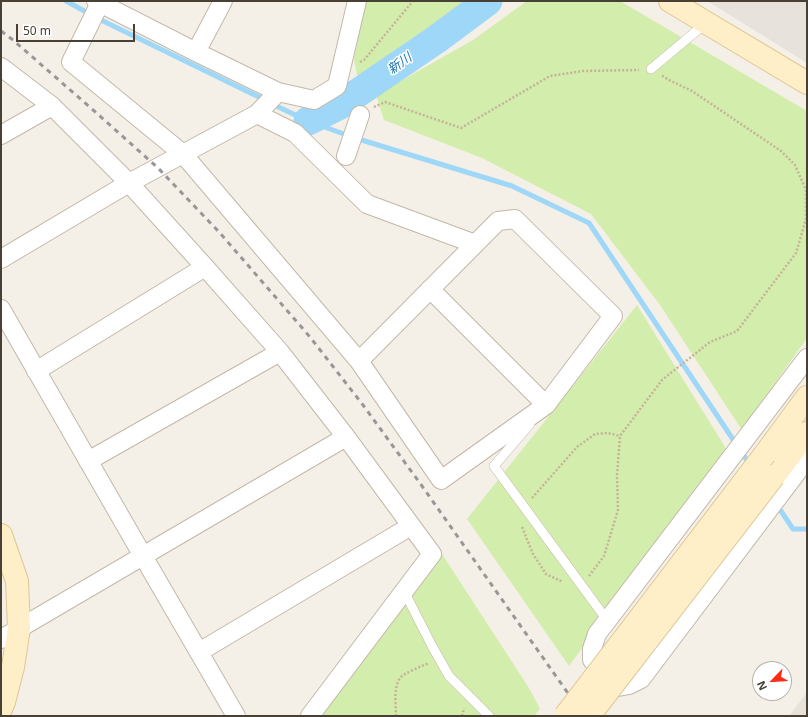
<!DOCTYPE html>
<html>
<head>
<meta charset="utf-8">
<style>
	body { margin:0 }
	#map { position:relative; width:808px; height:717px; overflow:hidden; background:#f5f0e7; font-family:"Noto Sans",sans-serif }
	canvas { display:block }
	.frame { position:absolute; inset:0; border:2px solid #494035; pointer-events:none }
	.north { position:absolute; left:752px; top:661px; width:40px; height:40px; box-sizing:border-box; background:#fff; border:1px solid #b6b3ae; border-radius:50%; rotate:245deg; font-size:11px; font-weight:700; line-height:16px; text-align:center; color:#494035 }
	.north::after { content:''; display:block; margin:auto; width:14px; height:18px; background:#ff2c15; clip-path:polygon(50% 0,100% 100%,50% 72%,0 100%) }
	.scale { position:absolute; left:16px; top:24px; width:119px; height:18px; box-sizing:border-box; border:2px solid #494035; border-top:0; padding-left:5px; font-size:12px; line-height:14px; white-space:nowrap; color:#494035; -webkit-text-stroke:3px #fff; paint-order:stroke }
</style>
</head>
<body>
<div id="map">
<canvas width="808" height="717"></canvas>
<div class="frame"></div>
<div class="north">N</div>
<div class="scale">50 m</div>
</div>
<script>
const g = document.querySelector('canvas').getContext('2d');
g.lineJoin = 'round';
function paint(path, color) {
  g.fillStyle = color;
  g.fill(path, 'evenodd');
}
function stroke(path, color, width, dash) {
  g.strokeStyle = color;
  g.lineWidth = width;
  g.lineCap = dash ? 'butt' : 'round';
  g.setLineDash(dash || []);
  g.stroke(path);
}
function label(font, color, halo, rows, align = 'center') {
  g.font = font + ' "Noto Sans","Noto Sans JP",sans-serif';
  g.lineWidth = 3;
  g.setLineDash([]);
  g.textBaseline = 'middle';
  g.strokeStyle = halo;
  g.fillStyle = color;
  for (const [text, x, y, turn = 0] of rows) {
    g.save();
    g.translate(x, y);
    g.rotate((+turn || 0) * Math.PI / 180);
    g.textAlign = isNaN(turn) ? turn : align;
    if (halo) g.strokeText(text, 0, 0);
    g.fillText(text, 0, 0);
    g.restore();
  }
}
const industrial = new Path2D(`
	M707,1H807V63Z
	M807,692V716H789Z`);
const green = new Path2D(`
	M366,1H468L418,43L368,75H357L354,59Z
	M527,1H620L807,111V338L742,430L660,305L591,214L482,158L384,120L376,95L473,40Z
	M637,305L727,450L569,666L467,519Z
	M442,554L529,688L540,709L534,716H322Z`);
const stream = new Path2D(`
	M66,1L99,19L265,100
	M272,104L308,121L355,138L512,186L589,223L750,465
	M777,505L793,529H807`);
const river = new Path2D(`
	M308,121L340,105L437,39L488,1`);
const path = new Path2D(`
	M360,62L364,60L413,1
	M374,107L385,102L461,128L550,76L583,71L639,70
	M532,498L577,447L595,434L608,433L620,436
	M522,527L533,554L546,574L563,582
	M589,576L604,556L618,510L617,475L620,436L662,380L710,342L737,331L796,253L806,219V190L795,165L781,151L692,91L669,80L661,75
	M396,716C396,704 393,689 400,678C404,673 422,666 429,663
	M462,716L464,708`);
const lane = new Path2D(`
	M651,69L706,23
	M530,424L494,466L607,620
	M404,591L432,646L449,676L489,716`);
const street = new Path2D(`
	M96,1L196,52L278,92L314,100L337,86L357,1
	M101,1L71,62L183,154L359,361L441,480L546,405L613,316L515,219L498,221L359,361
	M196,52L223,1
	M1,67L52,106L129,183L205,267L280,352L346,437L432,554L310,716
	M257,114L295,133L367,204L475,244
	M1,135L52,106
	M346,156L360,115
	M1,259L129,183L257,114L278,92
	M430,289L546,405
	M1,309L143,556L236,716
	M807,358L597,634L592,649V660L618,687L629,685L641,679L807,459
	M36,371L205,267
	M88,461L280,352
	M1,639L346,437
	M199,652L411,526`);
const secondary = new Path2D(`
	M670,1L807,83
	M765,454L807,397
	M774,476L807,433
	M1,535L17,581L19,628L13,667L4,702L1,709`);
const rail = new Path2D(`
	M1,31L13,40L92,109L158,168L220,233L310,337L363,405L422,486L584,716`);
const secondaryBridge = new Path2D(`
	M565,716L765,454
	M589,716L774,476`);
const waterNames = [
	["新川",400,64,-35]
];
paint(industrial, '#e8e2dc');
paint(green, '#d3edac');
stroke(stream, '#9ed7f7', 5);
stroke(river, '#9ed7f7', 29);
stroke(lane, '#c2b8a9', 10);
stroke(street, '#c2b8a9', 20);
stroke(secondary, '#ddc695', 24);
stroke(path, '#c5b399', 2.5, [2, 2]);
stroke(lane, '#fff', 9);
stroke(street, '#fff', 18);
stroke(secondary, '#ffefc8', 22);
stroke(rail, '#979797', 3, [5, 5]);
stroke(secondaryBridge, '#ddc695', 24, []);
stroke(secondaryBridge, '#ffefc8', 22);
label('italic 13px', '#217aae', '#fff', waterNames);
</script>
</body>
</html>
